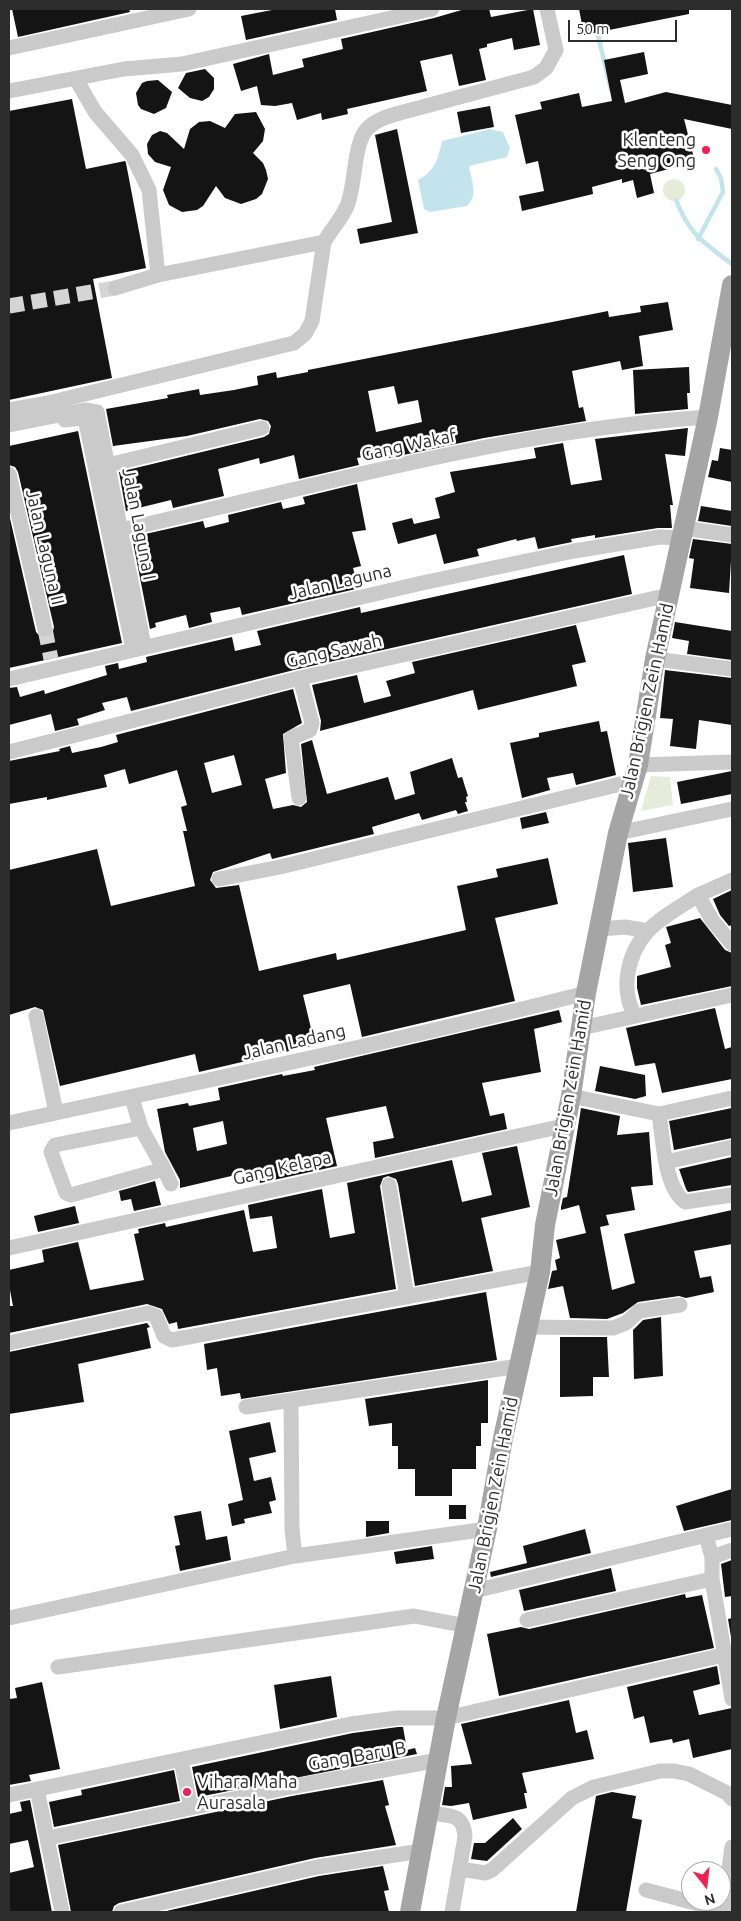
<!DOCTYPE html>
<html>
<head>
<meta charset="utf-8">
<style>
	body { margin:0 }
	#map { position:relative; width:741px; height:1921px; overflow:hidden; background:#fff; font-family:Ubuntu,sans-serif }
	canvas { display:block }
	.frame { position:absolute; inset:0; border:10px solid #2d2d2d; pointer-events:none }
	.north { position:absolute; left:681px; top:1861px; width:50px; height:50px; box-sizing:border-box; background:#fff; border:1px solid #ababab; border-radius:50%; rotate:164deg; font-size:14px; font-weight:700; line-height:20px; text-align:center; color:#2d2d2d }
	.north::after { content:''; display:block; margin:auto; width:18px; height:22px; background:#f22152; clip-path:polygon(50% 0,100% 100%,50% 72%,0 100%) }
	.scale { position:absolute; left:568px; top:20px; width:109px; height:22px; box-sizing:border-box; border:2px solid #2d2d2d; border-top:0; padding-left:6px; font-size:15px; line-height:18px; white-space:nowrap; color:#2d2d2d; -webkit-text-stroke:4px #fff; paint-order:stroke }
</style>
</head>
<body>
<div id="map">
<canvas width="741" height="1921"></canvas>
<div class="frame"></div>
<div class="north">N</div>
<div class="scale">50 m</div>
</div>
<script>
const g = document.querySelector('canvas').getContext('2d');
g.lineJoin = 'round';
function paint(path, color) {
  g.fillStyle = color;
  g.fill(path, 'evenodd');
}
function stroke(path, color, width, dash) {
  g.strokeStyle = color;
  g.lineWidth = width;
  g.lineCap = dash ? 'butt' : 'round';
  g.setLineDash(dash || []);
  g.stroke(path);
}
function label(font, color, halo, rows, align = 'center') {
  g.font = font + ' Ubuntu,sans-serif';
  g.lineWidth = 5;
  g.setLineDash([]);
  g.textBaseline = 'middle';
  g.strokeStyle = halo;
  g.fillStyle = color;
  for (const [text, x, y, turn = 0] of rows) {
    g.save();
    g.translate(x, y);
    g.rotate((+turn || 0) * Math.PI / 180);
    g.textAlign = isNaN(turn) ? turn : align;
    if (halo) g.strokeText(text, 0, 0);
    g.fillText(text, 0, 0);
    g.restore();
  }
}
const green = new Path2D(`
	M663 190a11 11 0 1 1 22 0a11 11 0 1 1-22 0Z
	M651,776L670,777L673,805L641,811Z`);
const water = new Path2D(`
	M490,129L503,132L510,148L507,157L469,166C471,179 479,196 467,206L430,212L424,209L418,180C435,171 438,159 442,141Z`);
const stream = new Path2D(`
	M596,27L611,90
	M676,200C689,234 704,243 732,264
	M698,239L723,192L721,178L716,169`);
const building = new Path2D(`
	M12,9H129L130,12L18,37Z
	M277,9H335L337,20L246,40L241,16Z
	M465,9H489L491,17L533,9L540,45L514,50L512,38L487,44V47L479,49L486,80L459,86L452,54L420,61L427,91L347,109L348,114L322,120L321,113L297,120L292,103L275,106L261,105L257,86L241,91L233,64L269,54L273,75L304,67L302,59L343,49L341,39L434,18Z
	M579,9H689V14L584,35Z
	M644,52L648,74L620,80L625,103L666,92L732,105V129L684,119L695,162L650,174L654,193L637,198L633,180L622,183V179L592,187L593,194L522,211L519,196L544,191L538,161L526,164L515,115L542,109L540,102L579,93L582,107L612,101L604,60Z
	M205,69L214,78V89L209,97L202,101L190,98L178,88L186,73Z
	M158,80L172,92L166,108L154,114L141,109L138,105L136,93L142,83L147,81Z
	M72,99L86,169L125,161L126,163L146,268L93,279L112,378L9,400V111Z
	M490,106L494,127L461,133L457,112Z
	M256,112L265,129L263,141L253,153L263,163L266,170L268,179L262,194L256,199L241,204L225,198L216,186L203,206L197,210L182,212L169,205L163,190L171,167L155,162L148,154L147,144L152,135L160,131L167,133L184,149L190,129L199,122L210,121L225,128L235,114Z
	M397,129L418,233L360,244L357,229L392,222L375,135Z
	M668,302L673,330L639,336L643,366L622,370L620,361L572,371L579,408L583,407L586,421L484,438L389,458L388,452L357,458L359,465L299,479L294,455L260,464L259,458L218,469L224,496L173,508L171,500L126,511L119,472L264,437L269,434L271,426L268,421L260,419L187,436L113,446L106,409L168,398L167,395L199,389L200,395L234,390L258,385L257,376L276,372L277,378L308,372V370L608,311L609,317L641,312L640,306ZM394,386L398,404L418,400L422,422L376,432L368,391Z
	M689,367L690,393H687L688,409L635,414L633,370Z
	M688,428L685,456L665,454L673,505H670L672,528H658L595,538V535L571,539L572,542L538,549L535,537L517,541L516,539L477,549L479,556L444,564L436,534L398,544L392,523L412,518L414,524L440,518L435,498L455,492L450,472L536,458L534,448L563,443L571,485L602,480L595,439Z
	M78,431L122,643L9,668V514L36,632L42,638H48L52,635L54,627L18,472L15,467L9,465V446Z
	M720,448L732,450V482L708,477L712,460L718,461Z
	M357,484L366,530L352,532L361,566L353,568L358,586L356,589L242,615L240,607L210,613L212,622L189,628L186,615L155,623L156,627L150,629L132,537L203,521L205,528L229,522L228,515L281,502L283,509L305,504L303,497Z
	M701,506L732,511V526L698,521Z
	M693,539L732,544L729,593L690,588L694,559L689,558Z
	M624,555L632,594L298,669L131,711L127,697L102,703L105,710L77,719L79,725L55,731L51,714L9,725V688L17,687L20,697L44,690L45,694L107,675L105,666L118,663L119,669L147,662L146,657L232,637L235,651L261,645L257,631L360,607L361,613Z
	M675,622L732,631V660L687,654L689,641L672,638Z
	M576,625L586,662L572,665L577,686L478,710L473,690L320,731L321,721L312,685L357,675L364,703L391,696L386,681L415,673L412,662Z
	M665,670L732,678V725L699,720L696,749L670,746L673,719L660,718Z
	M293,689L302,723L283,734L286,773L265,779L273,809L293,805L301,807L307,802L301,744L312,740L327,794L388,777L395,800L415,794L410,772L452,758L458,778L462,777L468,796L466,797L467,802H465L468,811L458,814L456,810L422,820L419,813L372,827L374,834L272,859L270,853L213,872L210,880L216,888L239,885L259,971L336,953L337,960L466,930L457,886L498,877L496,869L548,858L558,904L495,918L515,1001L362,1037L350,984L303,995L315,1045L199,1072L195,1054L60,1086L43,1010L35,1007L9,1015V870L97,849L111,906L195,886L183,831H187L181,807L187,805L177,770L129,784L125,769L104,775L107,787L47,800V797L9,804V761L60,751L59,749L70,746L72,753L101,747L118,742L116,735ZM234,755L242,785L212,793L204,763Z
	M599,721L601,732L607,731L616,775L576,785L573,773L547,778L550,790L522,798L510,743L539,737V733Z
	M732,771V794L681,804L677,782Z
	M546,812L549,823L522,829L520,818Z
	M666,838L673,887L633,892L628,843Z
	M732,890V925L729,926L720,915L713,899Z
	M700,918L725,950L732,953V986L641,1005L637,988V976L671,967L665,945L671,943L666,927Z
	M715,1008L725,1049L732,1047V1079L662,1093L655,1063L635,1066L626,1028Z
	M559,1010L562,1022L534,1029L541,1072L482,1083L490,1116L504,1113L507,1129L375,1158L373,1142L394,1138L386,1106L326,1118L337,1166L260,1183L257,1170L180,1188V1180L165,1152L157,1109L188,1103L189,1106L220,1100L218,1088L282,1074L283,1076L315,1070L314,1067ZM223,1121L227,1144L197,1151L193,1128Z
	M600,1066L645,1075L646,1096L635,1099L595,1091Z
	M581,1108L620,1116L617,1135L649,1132L653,1185L631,1187L635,1210L606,1215L609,1225L600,1227L612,1290L635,1283L624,1234L732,1210V1244L694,1251L700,1278L711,1276L714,1292L686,1298L679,1296L638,1302L623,1313L607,1319L570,1318L563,1286L548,1289L552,1271L557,1270L555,1260L560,1258L556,1240L586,1233L579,1205L561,1210V1207L563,1198L567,1197Z
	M732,1108V1138L674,1150L669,1121Z
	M517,1146L530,1207L481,1218L493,1271L415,1286L398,1184L396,1179L388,1176L383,1178L380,1186L396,1289L178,1329L177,1322L169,1324L162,1309L147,1304L9,1333V1306H13L9,1285V1270L44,1262L42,1250L78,1242L90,1290L144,1280L134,1234L139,1233L138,1229L165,1223L166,1227L244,1210L253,1252L277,1248L272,1216L250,1219L248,1205L322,1189L330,1238L355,1233L347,1183L452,1160L462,1202L492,1195L482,1153Z
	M732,1157V1185L688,1192L686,1189L679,1169Z
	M155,1181L161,1205L134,1211L131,1199L121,1201L119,1191Z
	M75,1206L79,1223L38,1232L34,1216Z
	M486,1292L497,1360L241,1399L240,1393L221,1396L217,1368L207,1370L204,1344Z
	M661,1317L663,1376L634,1379L633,1330L643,1320Z
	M147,1323L150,1327L147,1328L151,1348L78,1364L84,1402L9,1414V1352Z
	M560,1337H607L609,1377H593V1396L560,1397Z
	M488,1380V1423H481V1446H476V1469H452V1496H415V1469H398V1446H392V1423L369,1426L365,1399Z
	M270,1422L276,1452L249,1458L254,1481L271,1477L276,1500L269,1502L272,1513L244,1519L245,1523L232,1526L228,1504L243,1500L229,1431Z
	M732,1489V1520L684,1531L676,1506Z
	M449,1505H466V1519H449Z
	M201,1511L206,1540L227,1536L231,1560L180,1571L175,1546L180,1545L174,1516Z
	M366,1521H389V1533L366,1537Z
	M585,1529L591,1553L491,1577L490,1572L527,1563L523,1546Z
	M432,1546L434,1559L396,1564L394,1552Z
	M732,1560V1596L725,1597L721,1564Z
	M611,1568L616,1591L524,1611L519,1590Z
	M685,1594L686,1598L702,1595L714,1648L499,1696L487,1634L521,1627L529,1629Z
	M732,1618V1643L728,1619Z
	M717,1666L720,1684L693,1691L699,1715L732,1708V1749L693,1758L689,1739L673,1743L672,1739L650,1743L644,1716L634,1719L627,1687Z
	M331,1676L337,1717L280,1729L274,1685Z
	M42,1682L60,1769L29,1775L31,1781L9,1785V1699L17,1698L15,1688Z
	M569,1700L576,1733L587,1730L594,1759L522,1773L527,1793H524L527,1808L473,1820L469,1803L451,1806L442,1805L445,1787H452L451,1766L472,1764L461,1724Z
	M398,1727H403L407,1750L415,1748L417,1754L198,1797L192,1767L353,1733Z
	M174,1770L180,1801L54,1827L49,1802L82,1795L81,1790Z
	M383,1780L389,1805L385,1806L396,1845L315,1858L119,1903L114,1906L112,1912H71L58,1845L292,1796Z
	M612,1792L636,1796L632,1818L642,1820L626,1912H576L596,1796Z
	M30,1800L52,1912H9V1873L34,1867L28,1840L9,1844V1814L22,1811L20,1802Z
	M513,1818L522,1829L487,1861L471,1859L474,1843H485Z
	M383,1866L389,1890L384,1891L389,1912H162L319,1876Z`);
const minorTunnel = new Path2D(`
	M9,306L115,288
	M45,629L51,659`);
const minor = new Path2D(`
	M9,48L189,9
	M76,79L95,112L132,155L149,190L158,275
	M9,91L124,69L182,64L432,9
	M115,288L158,275L324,242C331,230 342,218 347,206C356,185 353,142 368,128C376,120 386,117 396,114L534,77L546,68L556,50L547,9
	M9,410L48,403L294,343L305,334L312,321L324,242
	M65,420L81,418L86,423L133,649
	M9,425L85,410L97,412L144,646
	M108,465L262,428
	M9,474L45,629
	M683,528L732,535
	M121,530C315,487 509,430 708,417
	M655,659L732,669
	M9,679L422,583L574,551L660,537L681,538
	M9,752L300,678L669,595
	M638,765L732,762
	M299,798L291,738L310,730L312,723L300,678
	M618,833L732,809
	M219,879L280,867L633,781
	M698,895L732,880
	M600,929L625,927L648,931
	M36,1016L56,1112
	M635,1016C620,990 627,955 647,932C659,918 682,906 698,895L712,920L732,944
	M581,1028L732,995
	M571,1096L659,1114L732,1098
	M132,1098L141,1128L55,1145L51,1152L66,1193L71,1195L164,1169L141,1128
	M659,1114C663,1138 664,1187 685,1202L732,1195
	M9,1123C202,1081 395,1042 586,993
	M666,1162L732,1147
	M164,1169L171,1184
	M389,1185L407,1297
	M9,1248L563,1126
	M527,1327L613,1328L626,1323L639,1311L680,1305
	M9,1343L148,1313L156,1316L164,1336L172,1340L540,1272
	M291,1401L292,1529L295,1556L487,1529
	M246,1407L519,1366
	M706,1536L712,1557V1579L732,1699
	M712,1557L732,1550
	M474,1591L732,1529
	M9,1618L295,1556
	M527,1620L712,1579
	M58,1667L414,1616L467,1626
	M181,1760L191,1808
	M37,1789L62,1912
	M9,1795L351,1724L397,1718H446L732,1653
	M430,1813C449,1816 464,1813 465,1837L452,1912
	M48,1838L290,1787L439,1760
	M460,1869L485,1873L492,1870L572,1798L594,1787L660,1771H674L689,1774L727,1793L732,1799
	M646,1890L729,1912
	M121,1912L317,1867L421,1851
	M723,1912L732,1847`);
const major = new Path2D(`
	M410,1912L446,1718L487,1529L503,1438L540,1272L545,1225L571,1096L586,993L618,833L638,765L655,659L708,417L732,285`);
const markers = [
	[706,150,5,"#f22152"],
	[187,1792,5,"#f22152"]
];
const poiNames = [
	["Klenteng",696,140],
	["Seng Ong",696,161],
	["Vihara Maha",197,1782,"left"],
	["Aurasala",197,1803,"left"]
];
const streetNames = [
	["Gang Wakaf",409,445,-12],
	["Jalan Laguna I",139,524,79],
	["Jalan Laguna II",45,547,77],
	["Jalan Laguna",340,582,-13],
	["Gang Sawah",334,651,-13],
	["Jalan Brigjen Zein Hamid",647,701,-78],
	["Jalan Ladang",294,1042,-13],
	["Jalan Brigjen Zein Hamid",568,1098,-80],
	["Gang Kelapa",282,1168,-13],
	["Jalan Brigjen Zein Hamid",493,1495,-79],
	["Gang Baru B",357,1756,-10]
];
paint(green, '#e6ecd9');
paint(water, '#c3e4ed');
stroke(stream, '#c3e4ed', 4.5);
paint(building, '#141414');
stroke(minorTunnel, '#d5d5d5', 15, [15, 8]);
stroke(minor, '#cacaca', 15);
stroke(major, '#a5a5a5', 20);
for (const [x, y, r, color] of markers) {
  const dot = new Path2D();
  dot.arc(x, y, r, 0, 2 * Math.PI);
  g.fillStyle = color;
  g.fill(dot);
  stroke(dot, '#fff', 2);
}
label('18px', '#2d2d2d', '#fff', poiNames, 'right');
label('18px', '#2d2d2d', '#fff', streetNames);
</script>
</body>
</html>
